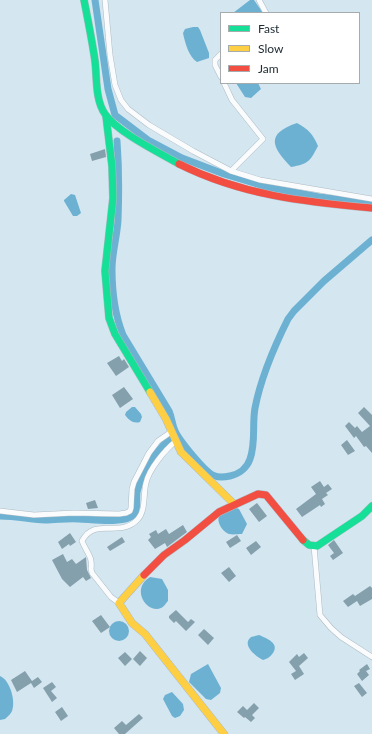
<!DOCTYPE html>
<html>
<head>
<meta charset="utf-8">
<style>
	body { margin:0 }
	#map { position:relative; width:372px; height:734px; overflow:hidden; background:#d4e6f0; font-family:Lato,sans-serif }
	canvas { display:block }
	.legend { position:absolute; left:220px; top:12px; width:140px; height:72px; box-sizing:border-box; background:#fff; border:1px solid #a6abae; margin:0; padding:5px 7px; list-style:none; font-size:12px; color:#212e35 }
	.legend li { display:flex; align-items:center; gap:8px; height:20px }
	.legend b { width:20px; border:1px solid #a6abae }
</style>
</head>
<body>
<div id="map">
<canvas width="372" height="734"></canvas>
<ul class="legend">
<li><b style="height:5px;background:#16e098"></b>Fast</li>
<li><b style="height:5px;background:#ffcf43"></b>Slow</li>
<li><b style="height:5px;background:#f24e42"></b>Jam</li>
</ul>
</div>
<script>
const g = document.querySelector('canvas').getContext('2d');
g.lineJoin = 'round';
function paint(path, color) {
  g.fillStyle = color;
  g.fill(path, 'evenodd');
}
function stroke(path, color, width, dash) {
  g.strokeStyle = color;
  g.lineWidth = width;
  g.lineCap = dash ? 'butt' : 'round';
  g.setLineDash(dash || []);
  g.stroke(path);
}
const water = new Path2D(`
	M250,0H254L263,13H233Z
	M193,27H198L200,30L209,53V58L197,62C189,57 185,43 183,33L185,29Z
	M236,83H258L261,89L251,98L245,97Z
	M297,123C308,129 313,134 318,146C310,161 309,164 291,167C272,147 265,134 297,123Z
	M71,194L75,195L81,213L77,216H73L64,201V200Z
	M132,407H135L141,414L142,417L140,422C133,424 129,420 125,415L126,412Z
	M234,507L239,509L247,524L242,534C238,534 233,535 229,534C223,532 215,521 220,515C223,512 230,509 234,507Z
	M150,577L162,579L168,590V601C166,603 164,607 161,608C147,614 130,589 150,577Z
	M109 631a10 10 0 1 1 20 0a10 10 0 1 1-20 0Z
	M259,635C266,638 280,643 273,653C270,657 267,659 263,660C257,657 242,646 250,638C252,636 257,636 259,635Z
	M208,664L221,688L220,693L211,700L206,699L189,682L191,674Z
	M0,676C10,680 16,701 12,711C11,714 8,716 5,719L0,720Z
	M172,692L183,704L184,710L180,716L175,718L172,716L163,699L165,695Z`);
const canal = new Path2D(`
	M95,0L108,89L115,115L123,121L148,140L182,158L224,174L267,187L319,197L372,203
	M117,141C119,168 119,194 118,220C117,237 112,253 112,269C112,291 115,315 123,335L169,411C172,418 172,424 175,431C179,440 206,474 215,476C220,478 225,477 230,476C239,474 247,468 250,459C256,443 252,424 255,408C261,377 274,347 288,319L294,311L324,281L372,240
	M0,516C15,516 30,519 45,520C57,520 68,518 79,519C90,519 129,525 135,513C138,507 136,499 137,492C142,472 155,452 170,439`);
const building = new Path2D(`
	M105,149L106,157L92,161L90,154Z
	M119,356L122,361L124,359L129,367L116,376L107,363Z
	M124,387L133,399L120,408L112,395Z
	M364,407L372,415V453L366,446L364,447L356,436L354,438L345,426L349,422L355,428L357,426L362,432L370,426L358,413Z
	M347,440L355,451L348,455L341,445Z
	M320,481L324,487L328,484L332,489L326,493L328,495L322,499L325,504L321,507L320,505L302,517L296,509L316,494L311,487Z
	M95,500L98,508L88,509L86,503Z
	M257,503L267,516L259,522L249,509Z
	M183,525L187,532L167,547L165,543L155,549L148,540L151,537L149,534L156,530L158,534L166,529L169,534Z
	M70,533L76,542L70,546L69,544L62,549L58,542Z
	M237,535L241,541L230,548L226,542Z
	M122,537L125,542L110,551L107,547Z
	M334,540L343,553L333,560L330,556L334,553L328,545Z
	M256,541L261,547L251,555L246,548Z
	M63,554L67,562L72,559L76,564L86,557L87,570L91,578L86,581L83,577L70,587L62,579L52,560Z
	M229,567L236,576L229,582L221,573Z
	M370,586L372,588V599L360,606L357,601L348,607L343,601L353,594L355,596Z
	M176,610L188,622L191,619L195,622L186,631L176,621L174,623L169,618V616Z
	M101,615L110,627L101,633L92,621Z
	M204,629L214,638L208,645L198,635Z
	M140,651L147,658L140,666L133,659Z
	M125,652L132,659L125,666L118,658Z
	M304,653L308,658L299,666L304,674L295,680L291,674L296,671L289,662L297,654L299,657Z
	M367,664L370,669L366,671L369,675L362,681L357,674L360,671L359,670Z
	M25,671L32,681L38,677L42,682L34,688L31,683L17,692L11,680Z
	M52,682L56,687L51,691L57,698L52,702L43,688Z
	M359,683L367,693L362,697L354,686Z
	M254,703L259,708L252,715L255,718L251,722L245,717L244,718L237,712L243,706L247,710Z
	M62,707L68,716L61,721L55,712Z
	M139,714L143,718L125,734H119L114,728L122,721L126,725Z`);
const street = new Path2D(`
	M105,0L110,55L115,85L121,100L128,109L149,125L193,151L231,171L260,180L372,199
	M259,0L266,13
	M221,54L215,60V65L221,77
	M224,83L232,100L263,139L231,171
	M0,511L34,515L74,513L119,514L126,513L130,511L131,508L132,489L134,482L149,453L158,441L171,432
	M314,546L320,615L331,628L341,637L372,657
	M119,603L111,597L92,573L91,569C93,556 86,552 82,541C95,516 120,539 138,519C146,510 143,494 146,483C149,469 165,450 176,441`);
const fast = new Path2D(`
	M84,0C88,20 92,40 95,61C97,77 95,100 105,114C117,132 160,153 179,164
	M106,116L112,166L113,198L105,271L109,318L115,334L150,392
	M303,540L309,545L317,546L362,516L372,506`);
const slow = new Path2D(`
	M150,392L166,419L181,452L234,504
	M144,575L119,603L132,623L145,634L224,734`);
const jam = new Path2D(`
	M179,164C241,195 304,202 372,208
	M144,575L164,555L185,540L219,512L258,494L266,495L303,540`);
paint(water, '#6db1d2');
stroke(canal, '#6db1d2', 7);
paint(building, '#84a0ac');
stroke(street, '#adbbc3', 6);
stroke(fast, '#adbbc3', 8);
stroke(slow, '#adbbc3', 8);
stroke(jam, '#adbbc3', 8);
stroke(street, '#f9fbfd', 5);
stroke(fast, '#16e098', 7);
stroke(slow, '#ffcf43', 7);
stroke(jam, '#f24e42', 7);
</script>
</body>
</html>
